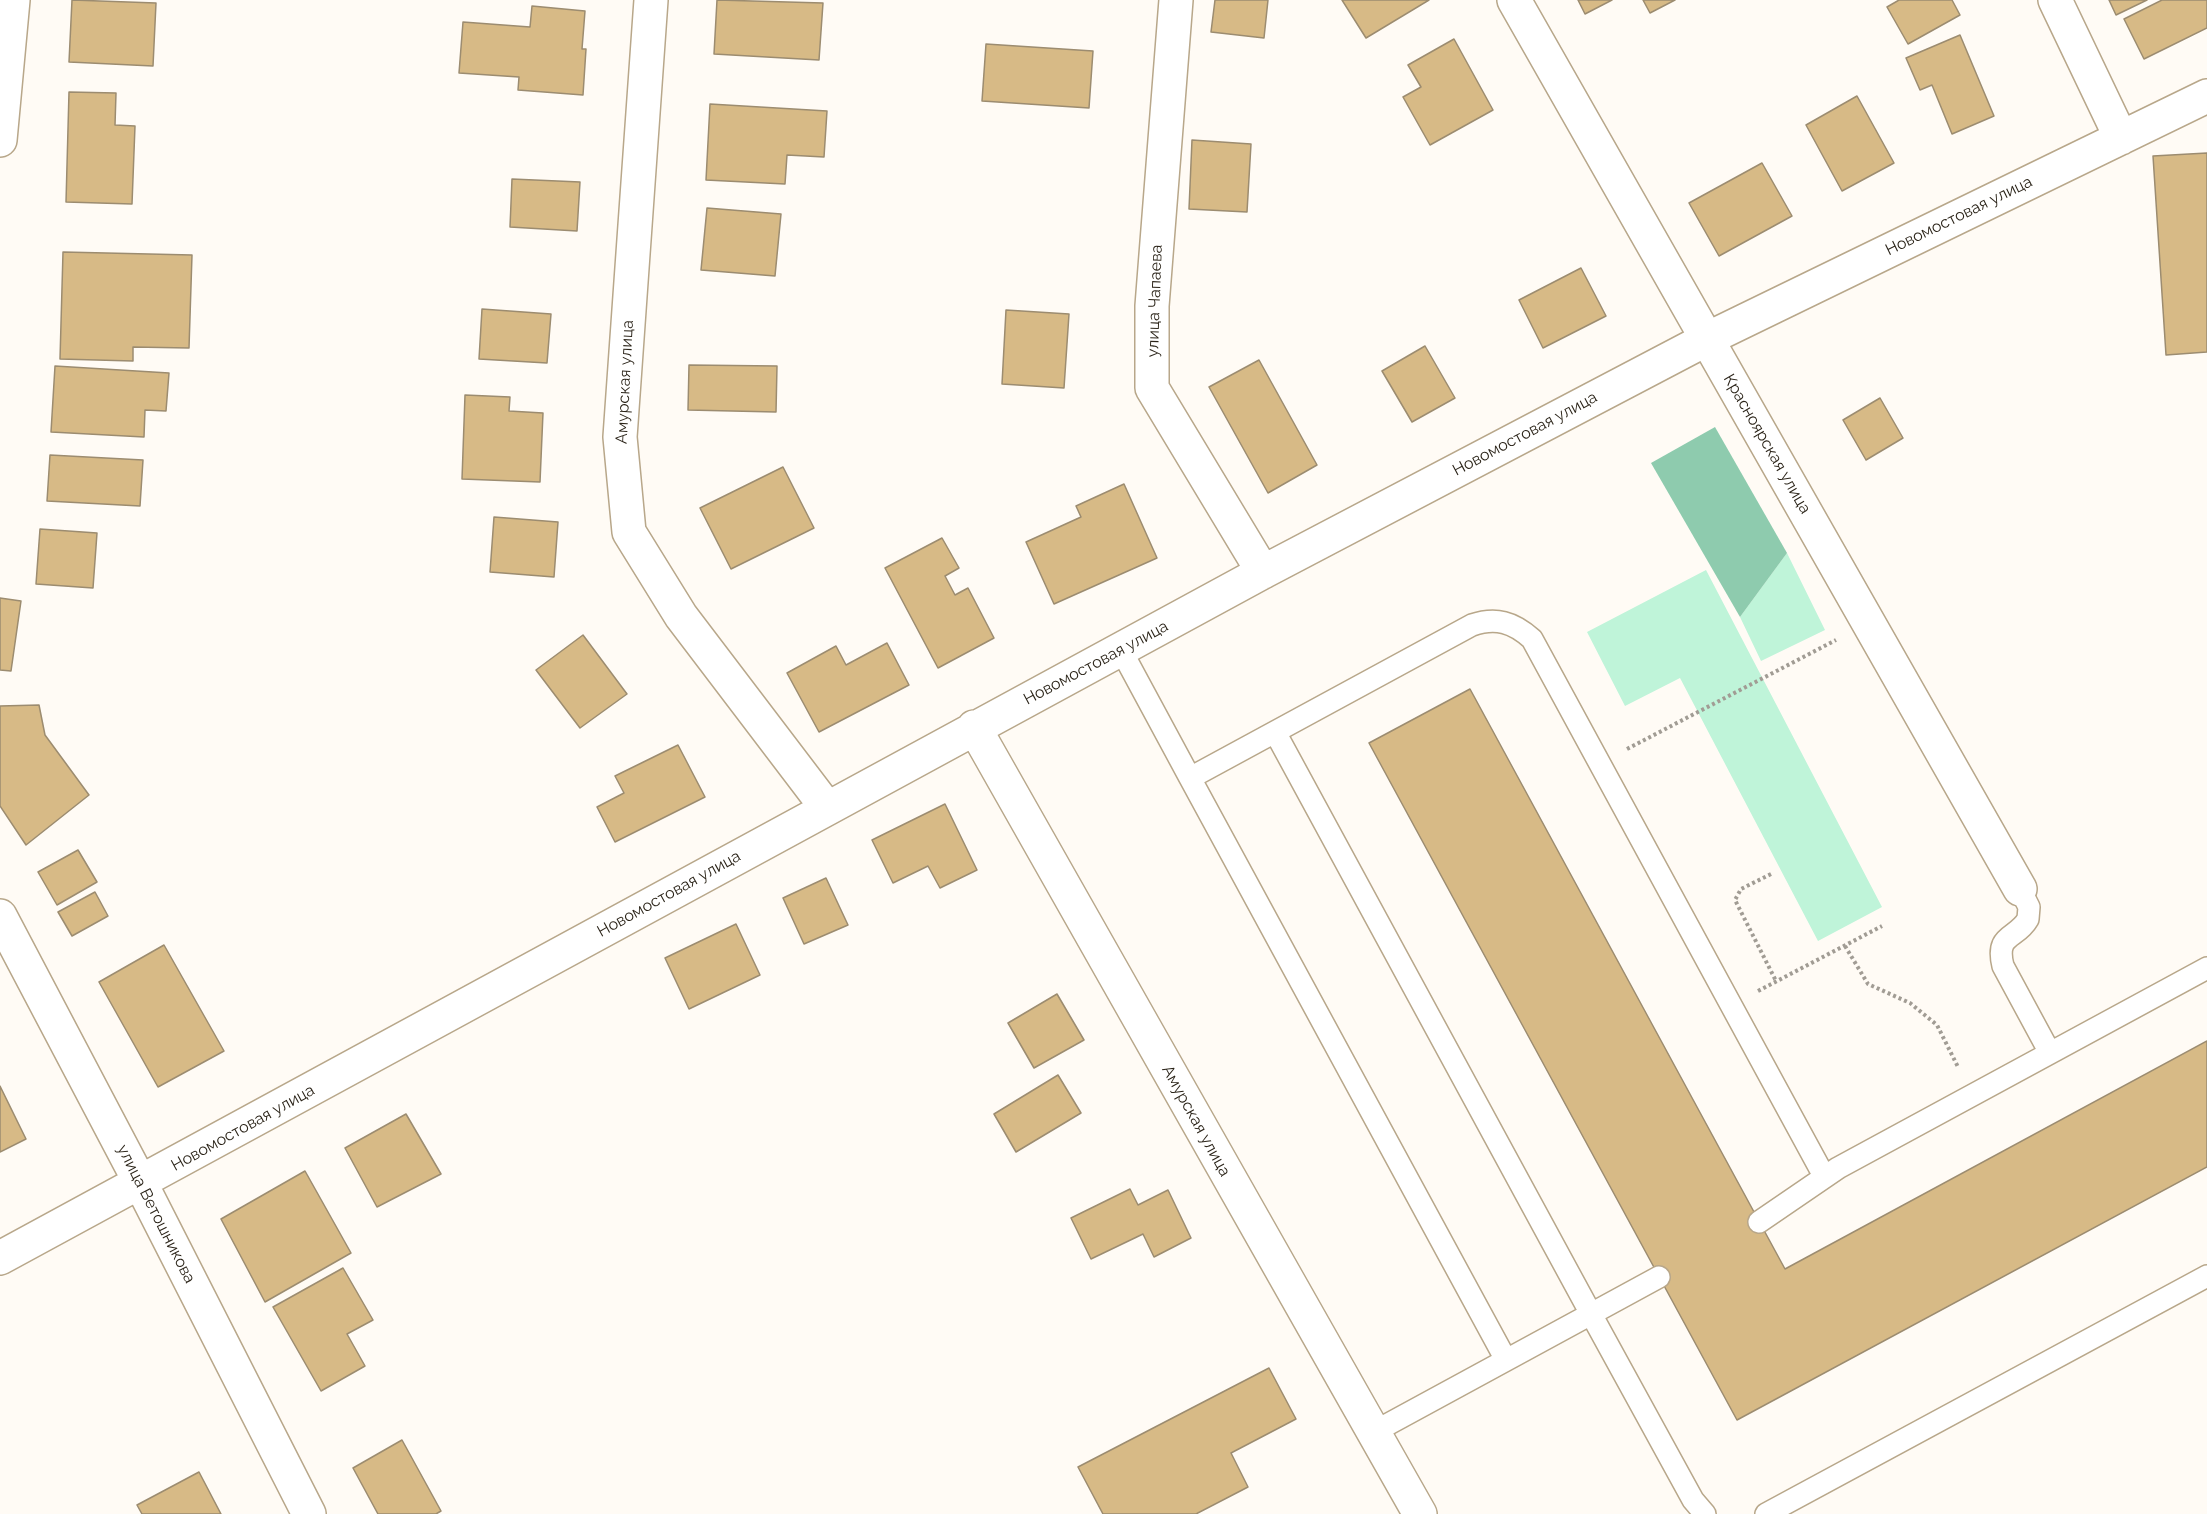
<!DOCTYPE html>
<html>
<head>
<meta charset="utf-8">
<style>
	body { margin:0 }
	canvas { display:block; background:#fffbf5 }
</style>
</head>
<body>
<canvas width="2207" height="1514"></canvas>
<script>
const g = document.querySelector('canvas').getContext('2d');
g.lineJoin = 'round';
function paint(path, color) {
  g.fillStyle = color;
  g.fill(path, 'evenodd');
}
function stroke(path, color, width, dash) {
  g.strokeStyle = color;
  g.lineWidth = width;
  g.lineCap = dash ? 'butt' : 'round';
  g.setLineDash(dash || []);
  g.stroke(path);
}
function label(font, color, halo, rows, align = 'center') {
  g.font = font + ' Raleway,sans-serif';
  g.lineWidth = 5;
  g.setLineDash([]);
  g.textBaseline = 'middle';
  g.strokeStyle = halo;
  g.fillStyle = color;
  for (const [text, x, y, turn = 0] of rows) {
    g.save();
    g.translate(x, y);
    g.rotate((+turn || 0) * Math.PI / 180);
    g.textAlign = isNaN(turn) ? turn : align;
    if (halo) g.strokeText(text, 0, 0);
    g.fillText(text, 0, 0);
    g.restore();
  }
}
const green = new Path2D(`
	M1787,553L1825,630L1761,661L1740,617Z
	M1706,570L1882,907L1818,941L1680,678L1625,706L1587,632Z`);
const forest = new Path2D(`
	M1715,427L1787,553L1740,617L1651,463Z`);
const building = new Path2D(`
	M72,0L156,3L153,66L69,62Z
	M717,0L823,3L819,60L714,54Z
	M1215,0H1268L1264,38L1211,32Z
	M1342,0H1429L1366,38Z
	M1578,0H1612L1585,14Z
	M1643,0H1675L1650,13Z
	M1899,0H1952L1960,15L1908,44L1887,7Z
	M2109,0H2147L2116,15Z
	M2162,0H2207V28L2144,59L2124,19Z
	M532,6L585,11L582,49H586L583,95L518,90L519,77L459,73L463,22L530,27Z
	M1960,35L1994,116L1952,134L1932,85L1920,90L1906,58Z
	M1454,39L1493,110L1430,145L1403,97L1421,87L1408,65Z
	M986,44L1093,51L1089,108L982,101Z
	M69,92L116,93L115,125L135,126L132,204L66,202Z
	M1857,96L1894,163L1842,191L1806,125Z
	M710,104L827,111L824,157L787,155L785,184L706,180Z
	M1192,140L1251,144L1247,212L1189,209Z
	M2207,153V352L2166,355L2153,156Z
	M1762,163L1792,216L1719,256L1689,203Z
	M512,179L580,182L577,231L510,227Z
	M707,208L781,214L775,276L701,270Z
	M63,252L192,255L189,348L133,347V361L60,359Z
	M1581,268L1606,316L1543,348L1519,300Z
	M482,309L551,314L547,363L479,359Z
	M1006,310L1069,314L1064,388L1002,384Z
	M1425,346L1455,398L1412,422L1382,371Z
	M1259,360L1317,465L1268,493L1209,387Z
	M689,365L777,366L776,412L688,410Z
	M55,366L169,373L166,411L145,410L144,437L51,432Z
	M465,395L510,397L509,411L543,413L540,482L462,479Z
	M1880,398L1903,438L1866,460L1843,420Z
	M50,455L143,460L140,506L47,501Z
	M783,467L814,528L731,569L700,508Z
	M1124,484L1157,558L1054,604L1026,542L1081,517L1076,506Z
	M494,517L558,522L554,577L490,572Z
	M40,529L97,533L93,588L36,584Z
	M942,538L959,568L945,576L955,595L968,588L994,638L938,668L885,568Z
	M0,598L21,601L11,671L0,670Z
	M583,635L627,694L580,728L536,670Z
	M887,643L909,685L819,732L787,673L836,646L846,665Z
	M1470,689L1785,1269L2207,1041V1167L1737,1420L1369,743Z
	M39,705L45,735L89,795L26,845L0,806V706Z
	M678,745L705,797L615,842L597,807L624,793L615,776Z
	M945,804L977,870L940,888L928,866L893,883L872,840Z
	M78,850L97,882L57,905L38,872Z
	M826,878L848,925L804,944L783,898Z
	M95,892L108,916L72,936L58,912Z
	M736,924L760,975L689,1009L665,958Z
	M164,945L224,1051L158,1087L99,982Z
	M1057,994L1084,1040L1034,1068L1008,1023Z
	M1058,1075L1081,1113L1016,1152L994,1114Z
	M0,1086L26,1139L0,1152Z
	M406,1114L441,1174L377,1207L345,1148Z
	M305,1171L351,1253L265,1302L221,1219Z
	M1130,1189L1138,1205L1168,1190L1191,1238L1154,1257L1143,1234L1091,1259L1071,1218Z
	M343,1268L373,1320L347,1334L365,1366L321,1391L273,1307Z
	M1269,1368L1296,1419L1231,1453L1248,1487L1196,1514H1103L1078,1467Z
	M402,1440L441,1511L436,1514H378L353,1468Z
	M199,1472L221,1514H142L137,1505Z`);
const path = new Path2D(`
	M1627,749L1836,640
	M1771,874L1741,889L1735,900L1776,981
	M1845,946L1868,984L1910,1003L1937,1025L1958,1067
	M1758,991L1882,926`);
const lane = new Path2D(`
	M1121,650L1190,778L1472,625C1496,617 1513,622 1532,639L1824,1176
	M1275,732L1591,1314L1372,1433
	M1190,778L1506,1360
	M2020,889L2029,907L2028,919C2016,940 1995,933 2003,966L2050,1053
	M1759,1222L1838,1168L2207,968
	M1659,1277L1591,1314L1693,1500L1705,1514
	M1766,1514L2207,1276`);
const street = new Path2D(`
	M651,0L620,437L629,532L681,616L827,808
	M1176,0L1152,306V388L1263,572
	M1514,0L2020,889
	M2055,0L2121,138
	M0,140L13,0
	M974,727L1420,1514
	M0,916L141,1184L309,1514
	M0,1258L1263,572L1707,339L2207,96`);
const streetNames = [
	["Новомостовая улица",1959,216,-26],
	["улица Чапаева",1155,301,-88],
	["Амурская улица",625,382,-87],
	["Новомостовая улица",1525,434,-28],
	["Красноярская улица",1767,444,60],
	["Новомостовая улица",1096,663,-28],
	["Новомостовая улица",669,894,-29],
	["Амурская улица",1196,1121,61],
	["Новомостовая улица",243,1128,-29],
	["улица Ветошникова",156,1214,63]
];
paint(green, '#bff4d9');
paint(forest, '#8ecbae');
paint(building, '#d7ba86');
stroke(building, '#9c8c70', 1.5);
stroke(lane, '#b8a78a', 24);
stroke(street, '#b8a78a', 36);
stroke(path, '#a19c94', 4, [3, 3]);
stroke(lane, '#fff', 21);
stroke(street, '#fff', 33);
label('16px', '#2b2419', '#fff', streetNames);
</script>
</body>
</html>
